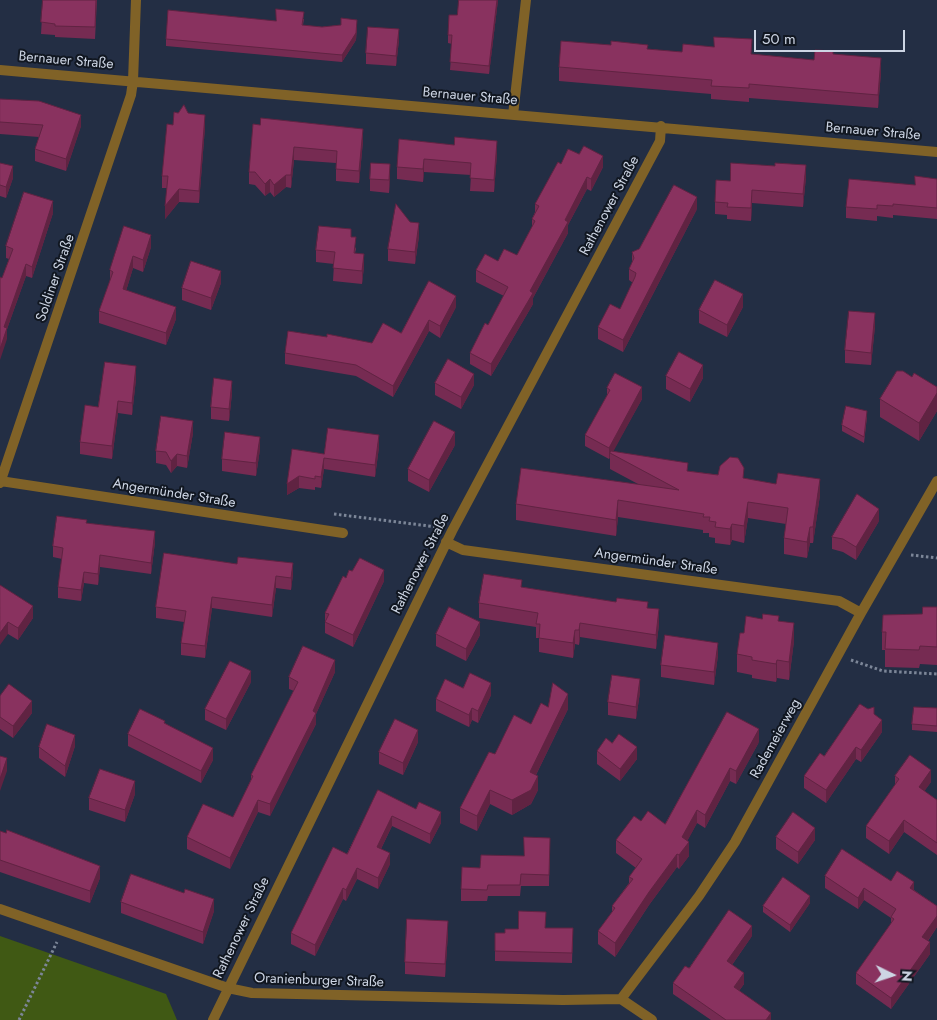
<!DOCTYPE html>
<html>
<head>
<meta charset="utf-8">
<style>
	body { margin:0 }
	#map { position:relative; width:937px; height:1020px; overflow:hidden; background:#232e44; font-family:Jost,sans-serif }
	canvas { display:block }
	.north { position:absolute; left:867px; top:950px; width:50px; height:50px; -webkit-text-stroke:4px #111721; paint-order:stroke; rotate:94deg; font-size:14px; font-weight:700; line-height:20px; text-align:center; color:#cdd5e4 }
	.north::after { content:''; display:block; margin:auto; width:18px; height:22px; background:#cdd5e4; clip-path:polygon(50% 0,100% 100%,50% 72%,0 100%) }
	.scale { position:absolute; left:754px; top:30px; width:151px; height:22px; box-sizing:border-box; border:2px solid #cdd5e4; border-top:0; padding-left:6px; font-size:15px; line-height:18px; white-space:nowrap; color:#cdd5e4; -webkit-text-stroke:4px #111721; paint-order:stroke }
</style>
</head>
<body>
<div id="map">
<canvas width="937" height="1020"></canvas>
<div class="north">N</div>
<div class="scale">50 m</div>
</div>
<script>
const g = document.querySelector('canvas').getContext('2d');
g.lineJoin = 'round';
function paint(path, color) {
  g.fillStyle = color;
  g.fill(path, 'evenodd');
}
function stroke(path, color, width, dash) {
  g.strokeStyle = color;
  g.lineWidth = width;
  g.lineCap = dash ? 'butt' : 'round';
  g.setLineDash(dash || []);
  g.stroke(path);
}
function label(font, color, halo, rows, align = 'center') {
  g.font = font + ' Jost,sans-serif';
  g.lineWidth = 4;
  g.setLineDash([]);
  g.textBaseline = 'middle';
  g.strokeStyle = halo;
  g.fillStyle = color;
  for (const [text, x, y, turn = 0] of rows) {
    g.save();
    g.translate(x, y);
    g.rotate((+turn || 0) * Math.PI / 180);
    g.textAlign = isNaN(turn) ? turn : align;
    if (halo) g.strokeText(text, 0, 0);
    g.fillText(text, 0, 0);
    g.restore();
  }
}
const green = new Path2D(`
	M0,936L166,994L177,1020H0Z`);
const path = new Path2D(`
	M334,514L437,527
	M911,555L937,558
	M851,660L883,671L937,674
	M19,1020L57,942`);
const minor = new Path2D(`
	M0,70L937,152
	M513,115L526,0
	M0,481L343,533
	M0,483L131,95L133,81L136,0
	M446,542L463,550L839,601L861,613
	M0,909L228,988L252,993L563,1000L621,999
	M621,999L699,896L735,842L861,613L937,481
	M621,999L652,1020
	M213,1020L452,531L660,141L661,126`);
const wall = new Path2D(`
	M43,0H97L95,39L55,37V35L41,34Z
	M498,0L489,74L450,70L452,44L448,43V35L457,15Z
	M304,19L303,25L322,27L341,25L357,27L356,40L342,62L166,46V39L276,21Z
	M399,40L396,66L366,64V53Z
	M648,49L682,52L752,54L814,60L833,54L881,72L878,108L749,98V102L711,99V94L559,81V67Z
	M0,99L81,126L66,171L35,161V149L39,137L0,134Z
	M188,113L205,127L199,203L179,202L165,219L167,188H162V176L173,125Z
	M253,124L363,141L359,183L336,181V163L294,160L291,188L286,187L274,197L270,192L265,196L255,185L249,184V172Z
	M454,145L497,153L494,192L470,191L471,175L424,172L423,182L397,179V167Z
	M579,154L603,167L591,191L587,189L568,225V233L533,298V304L491,376L470,364V353L488,325L504,296L476,282V270L498,261L517,255L532,227V219L535,212V204L561,164Z
	M0,163L13,178L6,198L0,196Z
	M390,177L389,193L370,191V179Z
	M806,177L803,207L752,203L751,221L727,219V215L715,214V202L730,181Z
	M937,179V219L893,215V218L877,216V221L846,218V207L915,185Z
	M697,209L623,352L598,339V327L620,309L633,283L629,280V269L632,263V252L639,249Z
	M53,213L32,278L26,276L7,329V339L2,278L9,259L6,258V246Z
	M124,226L151,247L143,272L133,268L126,291L176,319L166,345L99,323V311L110,281V270Z
	M419,236L415,264L388,261V249Z
	M351,237L356,249L355,253L364,266L362,284L333,281L334,264L316,262V250Z
	M221,283L211,310L182,300V288Z
	M456,307L440,338L429,331L393,397L356,376L285,364V353L327,337L372,343L401,333Z
	M743,307L727,337L699,323V310Z
	M875,326L871,365L845,363V350Z
	M666,376L703,378L690,402L666,389Z
	M912,377L937,387V411L919,441L880,417V399Z
	M136,379L132,415L118,413L112,459L80,454V442L98,407Z
	M435,383L474,385L461,409L435,395Z
	M607,388L642,399L613,451L688,471L744,478L820,495L813,543H810L807,558L784,554V538L786,524L748,518L744,543L732,540L730,545L715,543V538L709,537V533H703V530L618,517L616,536L516,520V504L638,484L610,469V457L609,459L585,446V435L607,396Z
	M232,393L229,421L211,419V407Z
	M867,417L864,443L842,431V425Z
	M193,433L187,468L177,466L171,473L166,465L156,463V451Z
	M455,445L429,492L408,481V469Z
	M379,447L375,477L324,469L321,488L315,487V490L299,488L287,495V484L324,454Z
	M260,449L256,476L222,471V459Z
	M879,521L856,560L843,552L832,549V537Z
	M87,523L155,542L151,574L100,567L98,585L84,583L81,601L58,598V587L62,559L53,557V546Z
	M164,553L293,574L291,590L276,588L272,617L212,608L205,658L181,655V643L184,622L156,618V607Z
	M346,578L384,581L353,647L325,633V613Z
	M0,585L33,618L18,640L8,634Z
	M522,587L648,608L659,624L656,649L580,637L579,645L575,644L573,658L539,652V638H536V627L479,618V603Z
	M937,607V665L920,664L919,668L885,667V650H882V632Z
	M779,621L794,641L789,680L777,678L776,682L752,678V675L737,672V654L744,633Z
	M436,634L480,635L466,661L436,646Z
	M718,655L714,685L661,677V665Z
	M335,672L316,714V724L270,816L258,812L230,869L187,849V837L233,817L251,780V775L294,691L289,689V677Z
	M251,682L226,730L205,720V709Z
	M463,688L491,695L478,723L472,720L469,727L436,711V699Z
	M640,692L636,719L608,715V702Z
	M0,696L32,713L13,738L0,729Z
	M548,707L568,709L536,775L538,790L531,804L512,815L490,804L477,831L460,823V808L495,754L531,724Z
	M937,708V732L912,730V724Z
	M874,714L882,732L861,762L856,759L826,803L804,788V776L824,756Z
	M165,723L213,760L201,783L128,746V734Z
	M418,742L403,775L379,764V752Z
	M759,742L736,784L730,781L705,828L697,823L687,841L689,856L679,869L677,867L649,905L615,957L598,944V931L612,912V906L629,883V877L636,868L616,853V840L641,821L665,824Z
	M75,746L65,777L39,758V747Z
	M597,751L637,759L620,781L597,764Z
	M895,776L931,782L924,791L937,800V855L904,832L889,854L866,838V826L895,785Z
	M378,790L441,823L430,844L392,826L381,849L390,864L378,889L357,879L346,901L343,899L315,956L291,944V933L347,854Z
	M135,794L125,822L89,810V798Z
	M0,831L100,878L90,903L0,872Z
	M776,837L815,840L798,864L776,849Z
	M550,838L549,886H521L520,896H488L487,901H461V889L480,868L524,856Z
	M825,876L891,881L914,890L937,906V927L928,941L930,954L891,1009L856,984V973L891,925V918L864,900L858,909L825,888Z
	M121,902L214,911L203,944L121,913Z
	M810,903L790,932L763,912V906Z
	M546,928H573L572,963L495,961V933H505L518,929Z
	M448,933L445,977L405,974V962Z
	M752,936L732,965L744,984L739,991L771,1020H711L673,994V983L689,968Z`);
const shadedWall = new Path2D(`
	M497,0H498L489,74V66Z
	M357,20L356,40L342,62V55Z
	M399,29V40L396,66V56Z
	M881,58V72L878,108V95Z
	M81,115V126L66,171V159Z
	M205,115V127L199,203V191Z
	M363,129V141L359,183V171Z
	M497,141V153L494,192V180Z
	M294,147V160L291,188V175Z
	M603,156V167L591,191V179Z
	M424,159V172L423,182V169Z
	M390,164V177L389,193V180Z
	M806,165V177L803,207V194Z
	M13,166V178L6,198V187Z
	M286,175V187L274,197V185Z
	M587,177V189L568,225V233L533,298V304L491,376V364L530,291L565,220Z
	M270,179V192L265,196V184Z
	M179,189V202L165,219V206Z
	M752,190V203L751,221V208Z
	M697,197V209L623,352V340Z
	M53,201V213L32,278V267Z
	M419,223V236L415,264V252Z
	M151,235V247L143,272V260Z
	M364,254V266L362,284V271Z
	M133,256V268L123,301V289Z
	M26,264V276L7,329V339L0,360V349L4,327Z
	M221,271V283L211,310V298Z
	M743,294V307L727,337V325Z
	M456,296V307L440,338V326Z
	M176,307V319L166,345V333Z
	M875,313V326L871,365V353Z
	M429,320V331L393,397V386Z
	M703,365V378L690,402V389Z
	M136,366V379L132,415V403Z
	M474,374V385L461,409V397Z
	M232,381V393L229,421V409Z
	M642,387V399L612,454L610,453V457L609,459V448Z
	M937,393V411L919,441V423Z
	M118,401V413L112,459V446Z
	M193,421V433L187,468V456Z
	M455,432V445L429,492V480Z
	M379,435V447L375,477V465Z
	M260,437V449L256,476V463Z
	M177,454V466L171,473V461Z
	M324,458V469L321,488V477Z
	M299,476V488L287,495V484Z
	M820,479V495L813,543V527Z
	M618,500V517L616,536V520Z
	M748,502V518L744,543V526Z
	M879,509V521L856,560V547Z
	M732,524V540L730,545V529Z
	M810,527V543L807,558V542Z
	M155,531V542L151,574V563Z
	M100,555V567L98,585V574Z
	M293,563V574L291,590V578Z
	M384,570V581L353,647V635Z
	M84,572V583L81,601V590Z
	M276,576V588L272,617V605Z
	M212,597V608L205,658V646Z
	M33,606V618L18,640V628Z
	M659,609V624L656,649V635Z
	M8,622V634L0,645V633Z
	M480,622V635L466,661V649Z
	M580,623V637L579,645V630Z
	M794,623V641L789,680V662Z
	M575,630V644L573,658V643Z
	M718,643V655L714,685V672Z
	M335,660V672L316,714V724L270,816V804Z
	M777,660V678L776,682V664Z
	M251,671V682L226,730V719Z
	M640,679V692L636,719V707Z
	M491,683V695L478,723V711Z
	M568,694V709L530,787V772Z
	M32,701V713L13,738V726Z
	M472,708V720L469,727V715Z
	M882,720V732L861,762V750Z
	M759,729V742L736,784V771Z
	M418,730V742L403,775V763Z
	M75,735V746L65,777V766Z
	M637,747V759L620,781V769Z
	M856,747V759L826,803V790Z
	M213,748V760L201,783V771Z
	M7,758V771L0,791V779Z
	M730,768V781L705,828V815Z
	M931,770V782L919,799V787Z
	M538,776V790L531,804L512,815V800Z
	M135,781V794L125,822V810Z
	M490,790V804L477,831V816Z
	M258,800V812L230,869V858Z
	M697,810V823L682,851V837Z
	M441,812V823L430,844V834Z
	M392,816V826L377,857V847Z
	M904,820V832L889,854V841Z
	M815,828V840L798,864V852Z
	M689,842V856L679,869V855Z
	M390,853V864L378,889V878Z
	M677,854V867L649,905L615,957V943L649,892Z
	M100,866V878L90,903V891Z
	M357,868V879L346,901V890Z
	M914,882V894L910,888Z
	M343,888V899L315,956V945Z
	M864,888V900L858,909V898Z
	M810,896V903L790,932V925Z
	M214,899V911L203,944V932Z
	M937,916V927L922,949V937Z
	M448,921V933L445,977V964Z
	M752,926V936L727,972V961Z
	M930,942V954L891,1009V998Z
	M744,973V984L734,998V987Z
	M771,1013V1020H766Z`);
const building = new Path2D(`
	M43,0H96L95,27L55,26V24L41,22Z
	M459,0H497L489,66L450,62L452,35H448L449,15H457Z
	M276,9L304,12L302,25L322,27L341,25V18L357,20L356,33L342,55L166,39L168,10L276,21Z
	M368,27L399,29L396,56L366,53Z
	M714,37L752,39L751,54L814,60L815,50L833,51V54L881,58L878,95L749,84V88L711,86L712,80L559,67L561,41L611,45V41L648,45L647,49L682,52L683,44L714,47Z
	M0,99L39,101L81,115L66,159L35,149L43,125L0,122Z
	M184,105L188,113L205,115L199,191L179,189L165,206L168,176H162L167,124L173,125L174,112L178,113Z
	M261,118L363,129L359,171L336,169L337,151L294,147L291,175H286L274,185L270,179L265,184L255,172H249L253,124L260,125Z
	M455,137L497,141L494,180L470,178L471,163L424,159L423,169L397,167L399,139L454,145Z
	M584,146L603,156L591,179L587,177L565,220L568,222L530,291L533,293L491,364L470,353L485,323L488,325L508,287L476,270L485,254L498,261L504,249L517,255L535,221L532,219L539,206L535,204L558,162L561,164L568,149L579,154Z
	M0,163L13,166L6,187L0,185Z
	M371,163L390,164L389,180L370,179Z
	M731,163L775,166V163L806,165L803,194L752,190L751,208L727,207L728,203L715,202L716,180L730,181Z
	M915,176L937,179V208L893,204V206L877,205V209L846,207L849,179L915,185Z
	M674,185L697,197L623,340L598,327L610,304L620,309L635,277L636,273L629,269L634,258L632,252L639,249Z
	M24,192L53,201L32,267L26,264L4,327L7,328L0,349V277L2,278L13,249L6,246Z
	M396,204L410,222L419,223L415,252L388,249Z
	M124,226L151,235L143,260L133,256L123,289L176,307L166,333L99,311L113,272L110,270Z
	M319,226L351,229V237H356L354,253L364,254L362,271L333,268L335,252L316,250Z
	M191,261L221,271L211,298L182,288Z
	M715,280L743,294L727,325L699,310Z
	M429,281L456,296L440,326L429,320L393,386L356,365L285,353L288,331L327,337V334L372,343L383,323L401,333Z
	M849,311L875,313L871,353L845,350Z
	M679,352L703,365L690,389L666,376Z
	M448,359L474,374L461,397L435,383Z
	M105,362L136,366L132,403L118,401L112,446L80,442L85,405L98,407Z
	M897,371H903L912,377L914,373L937,387V393L919,423L880,399Z
	M615,373L642,387L609,448L585,435L610,390L607,388Z
	M214,378L232,381L229,409L211,407Z
	M846,406L867,411L864,437L842,425Z
	M161,416L193,421L187,456L177,454L171,461L166,452L156,451Z
	M434,421L455,432L429,480L408,469Z
	M328,428L379,435L375,465L324,458L321,477L315,476V479L299,476L287,484L292,449L324,454Z
	M225,432L260,437L256,463L222,459Z
	M611,451L688,463L687,471L718,475L720,466L730,457L738,458L744,468L743,478L776,484L778,473L820,479L813,527H810L807,542L784,538L788,508L748,502L744,526L732,524L730,529L715,527L716,522L709,521L710,517H703L704,514L618,500L616,520L516,504L521,468L679,490L610,453Z
	M857,494L879,509L856,547L843,539L832,537Z
	M57,516L87,520L86,523L155,531L151,563L100,555L98,574L84,572L81,590L58,587L63,548L53,546Z
	M164,553L237,564L238,557L293,563L291,578L276,576L272,605L212,597L205,646L181,643L186,611L156,607Z
	M360,558L384,570L353,635L325,622L329,614L325,613L343,576L346,578L349,570L352,571Z
	M484,574L522,580L521,587L616,602L617,598L648,602L647,608L659,609L656,635L580,623L579,630H575L573,643L539,638L540,624H536L538,613L479,603Z
	M0,585L33,606L18,628L8,622L0,633Z
	M449,607L480,622L466,649L436,634Z
	M923,607H937V647L920,646L919,650L885,649L886,632H882L883,615L922,614Z
	M763,614L779,616L778,621L794,623L789,662L777,660L776,664L752,660V657L737,654L740,633H744L746,616L762,619Z
	M665,635L718,643L714,672L661,665Z
	M303,646L335,660L313,711L316,713L270,804L258,800L230,858L187,837L203,804L233,817L253,776L251,775L298,682L289,677Z
	M230,661L251,671L226,719L205,709Z
	M470,673L491,683L478,711L472,708L469,715L436,699L445,679L463,688Z
	M612,675L640,679L636,707L608,702Z
	M553,683L568,694L530,772L538,776L531,790L512,800L490,790L477,816L460,808L489,752L495,754L514,715L531,724L541,703L548,707Z
	M9,684L32,701L13,726L0,717V696Z
	M860,704L868,709L874,707V714L882,720L861,750L856,747L826,790L804,776L820,753L824,756Z
	M914,707L937,708V726L912,724Z
	M140,709L165,721L164,723L213,748L201,771L128,734Z
	M727,712L759,729L736,771L730,768L705,815L697,810L682,837L689,842L679,855L677,854L649,892L615,943L598,931L615,908L612,906L633,879L629,877L642,859L616,840L634,816L641,821L648,811L665,824Z
	M395,719L418,730L403,763L379,752Z
	M47,724L75,735L65,766L39,747Z
	M619,734L637,747L620,769L597,751L606,738L612,743Z
	M910,755L931,770L919,787L937,800V843L904,820L889,841L866,826L899,779L895,776Z
	M0,756L7,758L0,779Z
	M100,769L135,781L125,810L89,798Z
	M378,790L416,809L419,802L441,812L430,834L392,816L377,847L390,853L378,878L357,868L346,890L343,888L315,945L291,933L333,847L347,854Z
	M793,812L815,828L798,852L776,837Z
	M7,830L100,866L90,891L0,860V831L6,833Z
	M524,837L550,838L549,875L521,874L520,885H488L487,890L461,889L462,867L480,868L481,855L524,856Z
	M842,849L891,881L897,871L914,882L910,888L937,906V916L922,937L930,942L891,998L856,973L894,919L891,917L896,909L864,888L858,898L825,876Z
	M131,874L184,893L185,889L214,899L203,932L121,902Z
	M783,877L810,896L790,925L763,906Z
	M729,910L752,926L727,961L744,973L734,987L771,1013L766,1020H726L673,983L685,966L689,968Z
	M519,911L546,912L545,928H573L572,953L495,951V933H505V929H518Z
	M407,919L448,921L445,964L405,962Z`);
const streetNames = [
	["Bernauer Straße",66,61,5],
	["Bernauer Straße",470,97,5],
	["Bernauer Straße",873,132,5],
	["Rathenower Straße",610,206,-62],
	["Soldiner Straße",56,278,-71],
	["Angermünder Straße",174,494,9],
	["Angermünder Straße",656,562,8],
	["Rathenower Straße",421,564,-63],
	["Rademeierweg",776,739,-61],
	["Rathenower Straße",242,928,-64],
	["Oranienburger Straße",319,981,2]
];
paint(green, '#405914');
stroke(path, '#7c8698', 3, [2.5, 2.5]);
stroke(minor, '#806227', 10);
paint(wall, '#762b52');
paint(shadedWall, '#602342');
paint(building, '#89325f');
stroke(building, '#602342', 1);
label('14px', '#cdd5e4', '#111721', streetNames);
</script>
</body>
</html>
